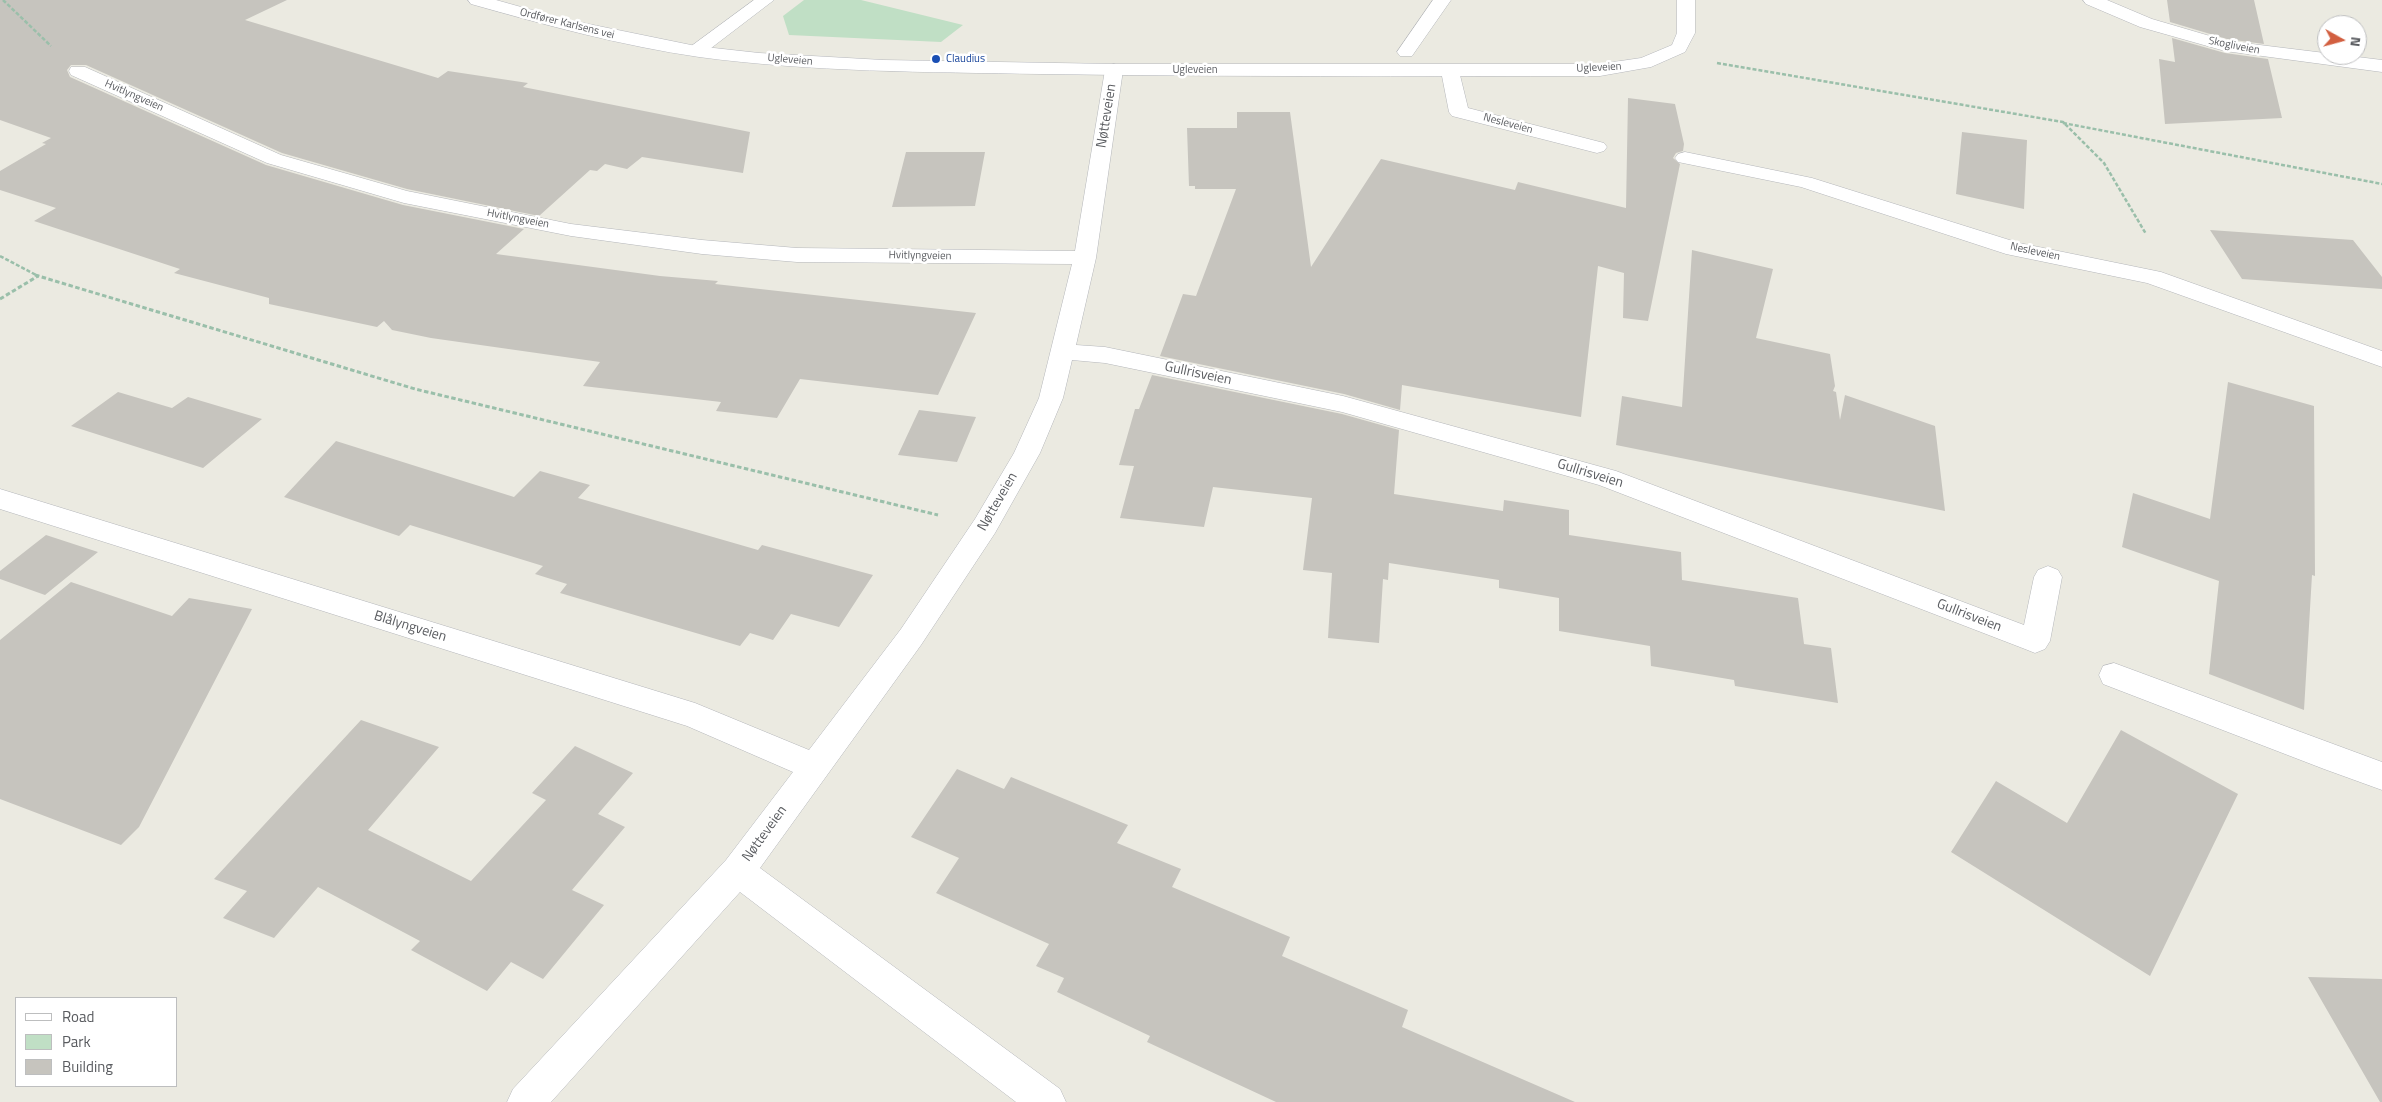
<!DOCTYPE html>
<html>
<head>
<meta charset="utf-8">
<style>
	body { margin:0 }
	#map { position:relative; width:2382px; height:1102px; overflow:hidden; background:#ebeae1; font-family:"Titillium Web",sans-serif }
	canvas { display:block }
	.legend { position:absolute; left:15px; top:997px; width:162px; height:90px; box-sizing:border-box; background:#fff; border:1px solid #bdbebf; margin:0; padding:6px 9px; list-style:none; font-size:15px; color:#5a5c60 }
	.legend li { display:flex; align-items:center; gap:10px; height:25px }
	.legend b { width:25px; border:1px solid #bdbebf }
	.north { position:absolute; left:2317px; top:15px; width:50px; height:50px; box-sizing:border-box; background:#fff; border:1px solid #bdbebf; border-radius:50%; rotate:97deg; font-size:14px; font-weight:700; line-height:20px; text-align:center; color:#5a5c60 }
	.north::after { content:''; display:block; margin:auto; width:18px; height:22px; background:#d25f40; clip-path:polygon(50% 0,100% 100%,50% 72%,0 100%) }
</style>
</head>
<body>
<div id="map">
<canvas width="2382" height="1102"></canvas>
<ul class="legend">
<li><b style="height:6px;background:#fff"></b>Road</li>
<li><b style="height:14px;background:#c0dfc5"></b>Park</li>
<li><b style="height:14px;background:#c6c4be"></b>Building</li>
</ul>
<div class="north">N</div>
</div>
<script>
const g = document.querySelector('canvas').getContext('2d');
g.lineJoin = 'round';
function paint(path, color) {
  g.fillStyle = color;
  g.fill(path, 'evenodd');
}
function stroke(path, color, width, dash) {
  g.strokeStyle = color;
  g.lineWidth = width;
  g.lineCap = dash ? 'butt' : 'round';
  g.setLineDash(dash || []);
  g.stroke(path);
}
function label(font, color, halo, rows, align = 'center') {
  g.font = font + ' "Titillium Web",sans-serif';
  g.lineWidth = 5;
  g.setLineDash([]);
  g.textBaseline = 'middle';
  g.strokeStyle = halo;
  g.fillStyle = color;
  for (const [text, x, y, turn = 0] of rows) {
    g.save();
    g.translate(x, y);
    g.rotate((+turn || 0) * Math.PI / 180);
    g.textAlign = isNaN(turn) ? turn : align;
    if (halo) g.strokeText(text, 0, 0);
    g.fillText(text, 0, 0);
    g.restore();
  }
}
const green = new Path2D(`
	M804,0H861L963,25L941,42L789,35L783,16Z`);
const building = new Path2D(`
	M0,0H287L245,20L438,78L448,71L528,83L523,87L750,132L743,173L642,157L627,169L605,164L597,171L590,170L539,216L407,189L282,153L86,65H71L67,70L70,77L266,165L403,205L524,229L496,254L660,276L718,281L715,284L976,313L938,395L800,379L777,418L716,411L721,402L583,386L600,362L431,338L392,330L384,321L377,327L269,304V298L174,273L180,269L34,221L56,208L0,190V171L46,144L42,143L51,138L0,120Z
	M2167,0H2254L2264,44L2227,39L2170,22Z
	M2172,38L2225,53L2268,59L2282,118L2165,124L2159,59L2175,62Z
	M1628,98L1675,104L1684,144L1683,151L1676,153L1673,158L1680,164L1648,321L1623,318L1624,273L1598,266L1581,417L1402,385L1400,410L1344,394L1160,356L1183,294L1196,296L1236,189H1195V186H1189L1187,128H1237V112H1290L1311,267L1381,159L1515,190L1518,182L1626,208Z
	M1962,132L2027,140L2024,209L1956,194Z
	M906,152H985L975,206L892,207Z
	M2210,230L2353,240L2382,277V289L2242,279Z
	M1692,250L1773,269L1756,338L1830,354L1835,386L1833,391L1836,392L1840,420L1845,395L1935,426L1945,511L1616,445L1622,396L1682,407Z
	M1152,375L1342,414L1399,430L1394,494L1503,511L1504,500L1569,510V535L1681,552L1682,580L1798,598L1804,644L1831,648L1838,703L1735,686L1734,680L1651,666L1650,646L1559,631V598L1499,588V580L1389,563L1388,580L1383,579L1379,643L1328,638L1332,573L1303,570L1312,498L1213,487L1204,527L1120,518L1134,466L1119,465L1135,409H1139Z
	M2228,382L2314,406L2315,576L2312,575L2304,710L2209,674L2219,581L2122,547L2133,493L2210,519Z
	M118,392L172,408L188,397L262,419L203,468L71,426Z
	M919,410L976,417L957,462L898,455Z
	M336,441L514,497L540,471L590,485L578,498L758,550L762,545L873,575L839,627L791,614L773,640L750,633L740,646L560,593L567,584L535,574L543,566L410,525L399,536L284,497Z
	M46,535L98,552L45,595L0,579V571Z
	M71,582L172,616L189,598L252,609L139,827L121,845L0,799V640Z
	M361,720L439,747L368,830L471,881L546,800L532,793L575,746L633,773L598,814L625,827L572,890L604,905L543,979L511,962L487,991L411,950L420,941L318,887L274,938L223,918L247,891L214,879Z
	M2121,730L2238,794L2150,976L1951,852L1996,781L2067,823Z
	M957,769L1004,789L1011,777L1128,825L1117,843L1181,869L1172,887L1290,937L1282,956L1408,1010L1402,1027L1575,1102H1276L1147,1042L1150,1036L1057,992L1064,978L1036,966L1049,944L936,893L959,858L911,837Z
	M2308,977L2382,979V1102H2380Z`);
const pathFar1 = new Path2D(`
	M3,0L51,46
	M1717,63L2063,122L2104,163L2146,234
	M2063,123L2382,184
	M0,256L38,276`);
const path = new Path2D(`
	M35,275L415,389L938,515
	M0,299L38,276`);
const street = new Path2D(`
	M754,0H774L702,55H690L687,51L690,47Z
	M1433,0H1451L1412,56H1400L1397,52Z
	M2083,0H2107L2152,19L2227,41L2382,60V72L2225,51L2140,27L2086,4Z
	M1114,64L1121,66L1123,70L1096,258L1076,345L1105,347L1343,396L1616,471L2024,625L2034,577L2038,570L2048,566L2058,570L2062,577L2050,641L2045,649L2035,653L2025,649L1599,485L1342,412L1105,363L1072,360L1063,398L1040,453L995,533L921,645L760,868L1060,1089L1066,1102H1016L740,892L551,1102H507L513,1089L726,860L793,772L687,726L0,509V489L695,703L809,750L901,629L975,519L1014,453L1039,398L1072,264L797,262L702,254L571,236L404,203L267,163L71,75L69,71L71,67H85L281,155L407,191L571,224L702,240L797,248L1075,251L1105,70L1107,66Z
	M1450,65L1457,67L1459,71L1468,108L1604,143L1607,147L1604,151L1597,153L1452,116L1449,112L1441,71L1443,67Z
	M1685,152L1812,178L2019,243L2161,272L2382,351V367L2147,283L2006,254L1801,187L1678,162L1675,158L1678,154Z
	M2114,663L2382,762V790L2324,769L2103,684L2099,675L2103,666Z`);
const secondary = new Path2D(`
	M468,0H496L564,19L696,46L759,53L883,60L1114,64H1600L1641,58L1672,45L1677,33V0H1695V33L1685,52L1651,67L1600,76C1414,76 1227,77 1041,74C927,72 812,72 699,57C623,46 545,25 471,4Z`);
const markers = [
	[936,59,5,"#1a4fb4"]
];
const farStreetnames = [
	["Ordfører Karlsens vei",567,24,14],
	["Skogliveien",2234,46,11],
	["Ugleveien",790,60,5],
	["Ugleveien",1599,68,-3],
	["Ugleveien",1195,70],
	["Hvitlyngveien",134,96,24],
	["Nesleveien",1508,124,15],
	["Hvitlyngveien",518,219,11],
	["Nesleveien",2035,252,12],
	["Hvitlyngveien",920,256,1]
];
const farTransitnames = [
	["Claudius",946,59]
];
const streetNames = [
	["Nøtteveien",1107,116,-81],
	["Gullrisveien",1198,374,12],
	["Gullrisveien",1590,474,17],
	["Nøtteveien",998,502,-60],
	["Gullrisveien",1969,616,21],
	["Blålyngveien",410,627,17],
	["Nøtteveien",765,834,-54]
];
paint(green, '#c0dfc5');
paint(building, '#c6c4be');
stroke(street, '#b4b6ba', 1);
stroke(secondary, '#b5b7bc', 1);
stroke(pathFar1, '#9abfaa', 2.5, [4, 2]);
stroke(path, '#9abfaa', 3, [4.5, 2.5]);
paint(street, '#fff');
paint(secondary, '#fff');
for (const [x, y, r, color] of markers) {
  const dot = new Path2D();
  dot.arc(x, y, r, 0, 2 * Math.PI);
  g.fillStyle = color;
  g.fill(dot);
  stroke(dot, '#fff', 2);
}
label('11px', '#5a5c60', '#fff', farStreetnames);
label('11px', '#164399', '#fff', farTransitnames, 'left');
label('14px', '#5a5c60', '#fff', streetNames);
</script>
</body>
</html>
